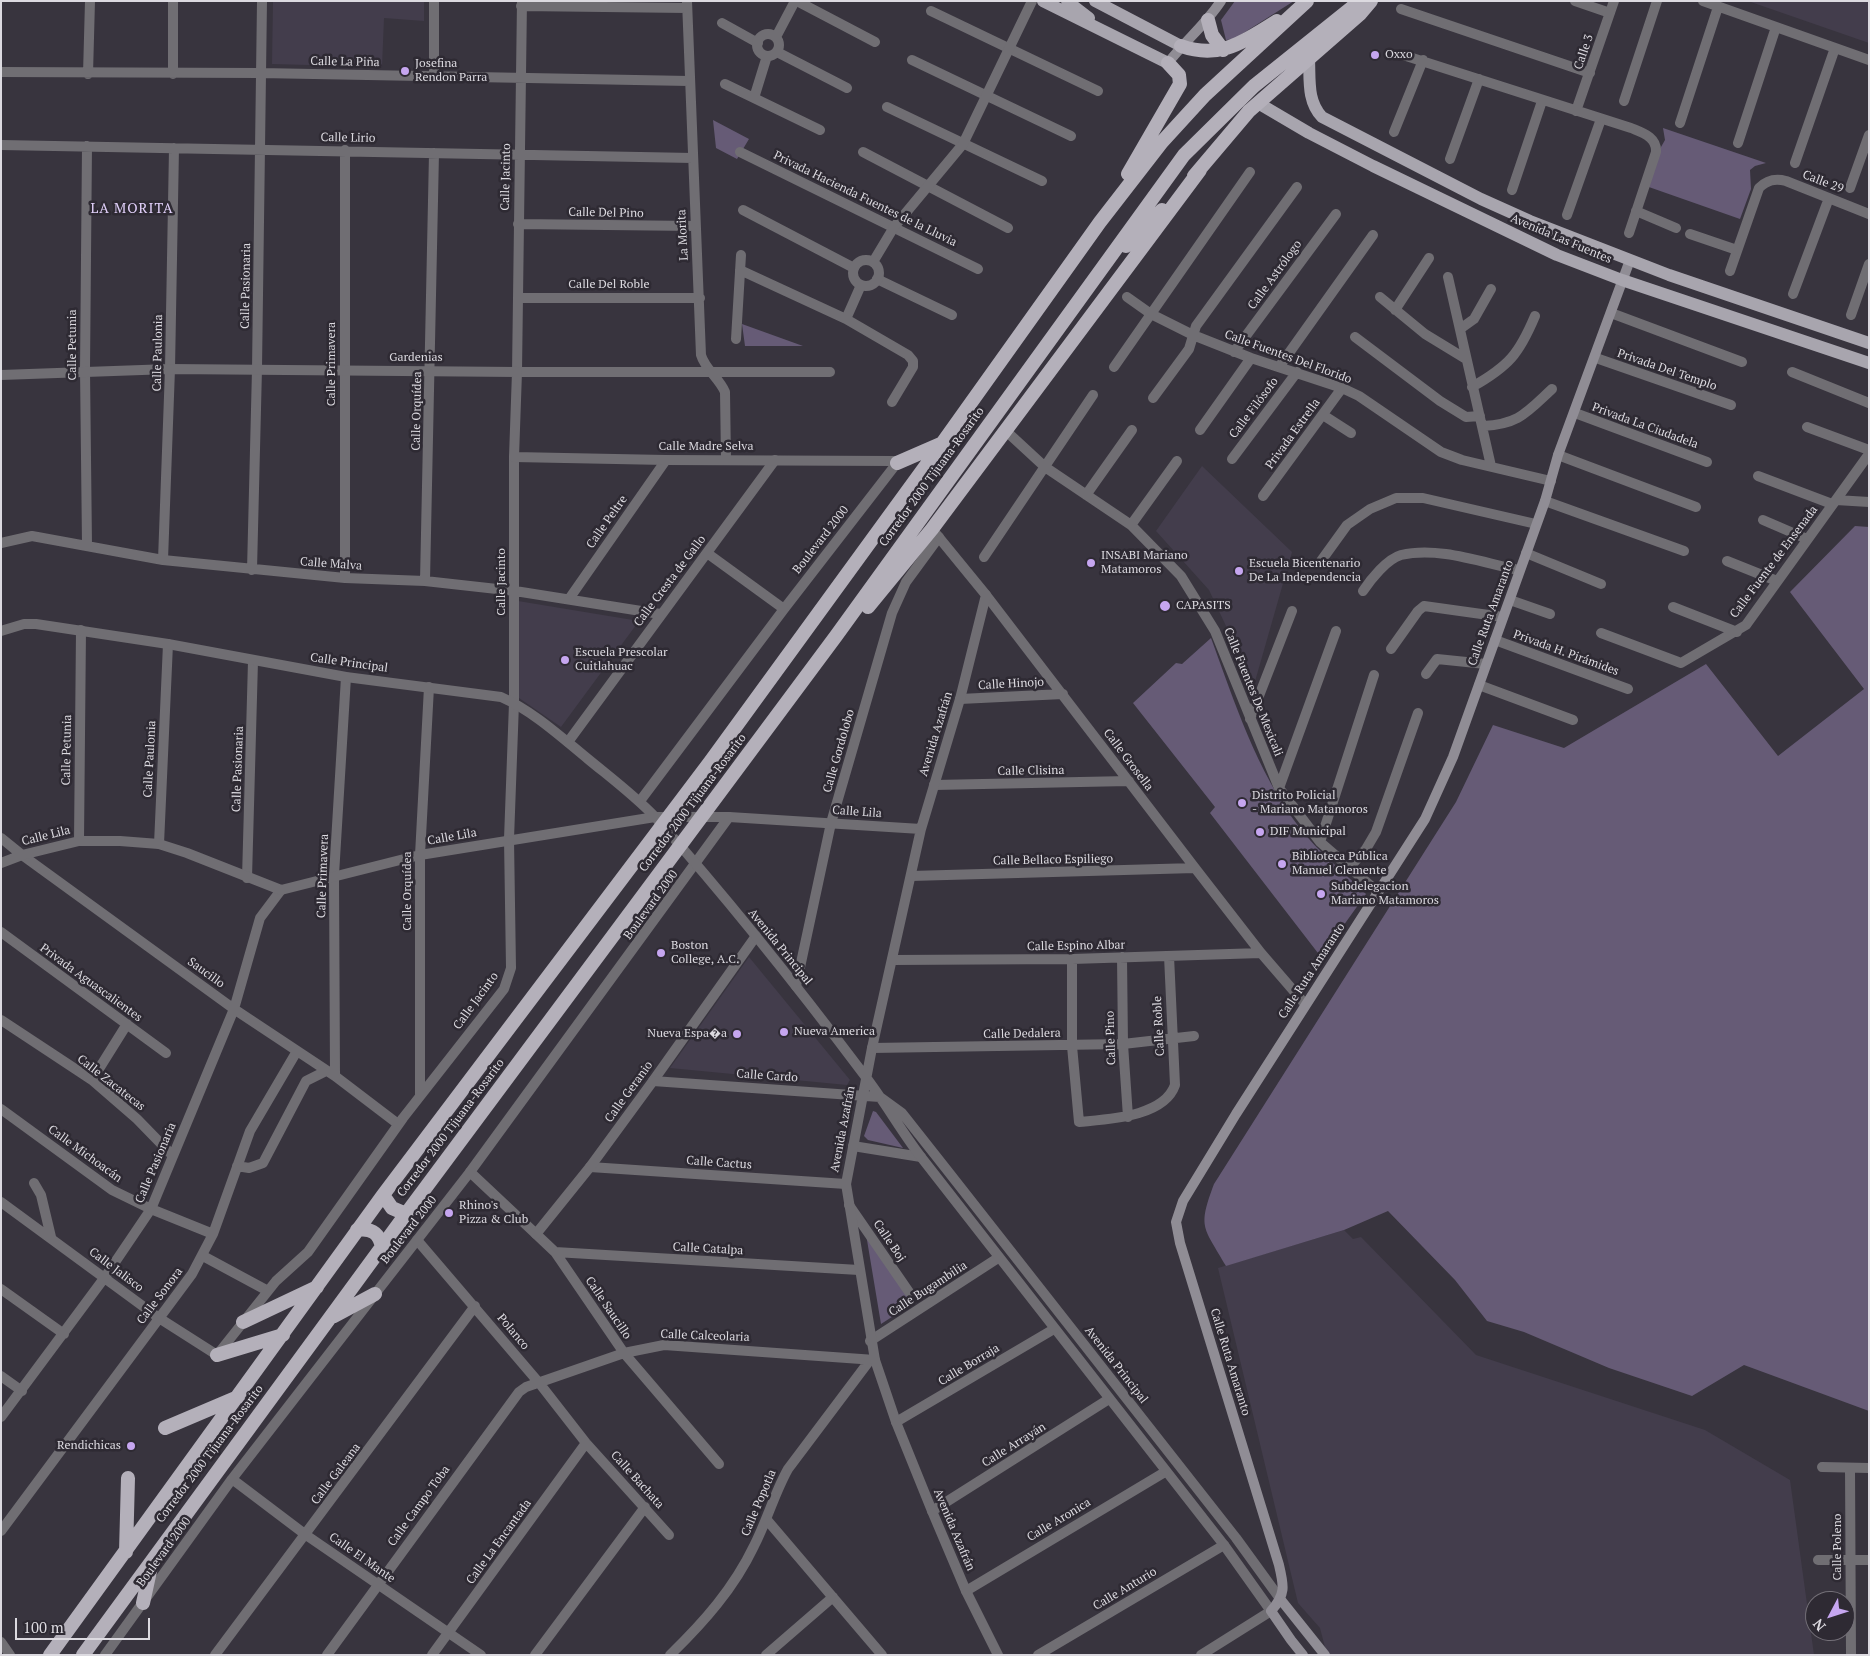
<!DOCTYPE html>
<html>
<head>
<meta charset="utf-8">
<style>
	body { margin:0 }
	#map { position:relative; width:1870px; height:1656px; overflow:hidden; background:#38343e; font-family:"PT Serif",serif }
	canvas { display:block }
	.frame { position:absolute; inset:0; border:2px solid #dcdae0; pointer-events:none }
	.north { position:absolute; left:1805px; top:1591px; width:50px; height:50px; box-sizing:border-box; background:#2e2a33; border:1px solid #747078; border-radius:50%; rotate:230deg; font-size:14px; font-weight:700; line-height:20px; text-align:center; color:#dcdae0 }
	.north::after { content:''; display:block; margin:auto; width:18px; height:22px; background:#c6a6f0; clip-path:polygon(50% 0,100% 100%,50% 72%,0 100%) }
	.scale { position:absolute; left:15px; top:1618px; width:135px; height:22px; box-sizing:border-box; border:2px solid #dcdae0; border-top:0; padding-left:6px; font-size:15px; line-height:18px; white-space:nowrap; color:#dcdae0; -webkit-text-stroke:4px #2e2a33; paint-order:stroke }
</style>
</head>
<body>
<div id="map">
<canvas width="1870" height="1656"></canvas>
<div class="frame"></div>
<div class="north">N</div>
<div class="scale">100 m</div>
</div>
<script>
const g = document.querySelector('canvas').getContext('2d');
g.lineJoin = 'round';
function paint(path, color) {
  g.fillStyle = color;
  g.fill(path, 'evenodd');
}
function stroke(path, color, width, dash) {
  g.strokeStyle = color;
  g.lineWidth = width;
  g.lineCap = dash ? 'butt' : 'round';
  g.setLineDash(dash || []);
  g.stroke(path);
}
function label(font, color, halo, rows, align = 'center') {
  g.font = font + ' "PT Serif",serif';
  g.lineWidth = 5;
  g.setLineDash([]);
  g.textBaseline = 'middle';
  g.strokeStyle = halo;
  g.fillStyle = color;
  for (const [text, x, y, turn = 0] of rows) {
    g.save();
    g.translate(x, y);
    g.rotate((+turn || 0) * Math.PI / 180);
    g.textAlign = isNaN(turn) ? turn : align;
    if (halo) g.strokeText(text, 0, 0);
    g.fillText(text, 0, 0);
    g.restore();
  }
}
const built = new Path2D(`
	M273,1H424V21L384,18L382,67L272,64Z
	M1748,1H1869V43Z
	M1202,466L1292,552L1252,692L1243,662L1209,590L1156,531Z
	M518,601L639,621L561,727L519,698Z
	M749,957L850,1080L847,1085L670,1068Z
	M1344,1230L1353,1239L1361,1237L1476,1355L1705,1430L1790,1480L1814,1655H1327L1320,1628L1298,1603L1218,1268Z`);
const green = new Path2D(`
	M1235,1H1294L1234,39L1226,40L1221,20Z
	M713,120L749,139L737,159L716,148Z
	M1663,128L1766,163L1755,166L1750,170L1751,189L1740,219L1646,186L1657,154L1665,140Z
	M742,324L803,346H745Z
	M1855,526L1869,527V1411L1744,1365L1692,1396L1609,1368L1524,1332L1487,1321L1455,1280L1388,1211L1344,1230L1226,1266C1204,1227 1197,1229 1214,1184L1456,802L1493,725L1564,748L1706,664L1778,756L1864,689L1790,592Z
	M1211,638C1235,703 1256,770 1299,827C1317,851 1344,872 1366,894L1321,957L1210,813L1215,807L1133,703L1176,663L1182,664Z
	M873,1111L876,1112L903,1148L868,1140L864,1136Z
	M866,1234L915,1302L881,1324Z`);
const minor = new Path2D(`
	M522,1L517,372H830
	M687,1L701,355C705,369 719,378 725,392L726,460
	M797,1L875,42
	M1575,1L1610,13
	M1703,1L1869,60
	M521,6L687,8
	M1401,9L1590,73
	M931,11L1098,91
	M722,23L758,43
	M777,52L847,88
	M1403,55L1631,128C1643,133 1657,137 1656,152L1629,233
	M912,60L1071,136
	M1,72L260,73L689,81
	M88,74L90,1
	M173,74V1
	M434,76V1
	M725,84L820,130
	M754,98L767,56
	M1624,101L1657,1
	M887,107L1042,181
	M1576,111L1614,1
	M1680,123L1718,7
	M1394,132L1423,60
	M1738,143L1776,27
	M1,145L693,158
	M345,150V578
	M740,152L978,269
	M863,152L1008,228
	M1450,159L1479,79
	M1795,163L1835,48
	M1850,188L1869,135
	M1512,190L1542,101
	M743,210L854,268
	M1636,211L1676,228
	M1567,215L1601,119
	M518,224L695,226
	M1690,234L1737,250
	M740,270L846,319L908,355L913,361V367L892,402
	M1730,271L1759,188C1767,180 1775,178 1786,181L1869,214
	M1448,277L1491,466
	M877,279L952,315
	M1793,294L1829,198
	M1127,297L1151,314L1193,335L1251,358L1342,388L1359,396L1441,452L1462,460L1551,481
	M1380,297L1425,334L1466,359
	M519,298H700
	M1395,310L1429,258
	M1611,313L1742,362
	M1851,315L1869,264
	M846,319L861,285
	M1460,329L1474,319L1491,289
	M1355,337L1440,401L1466,417L1480,416
	M736,339L741,255
	M1234,352L1336,214
	M1596,358L1731,405
	M1114,367L1250,172
	M1279,367L1373,235
	M1792,372L1869,403
	M1472,387C1509,366 1519,354 1535,316
	M1153,398L1189,349L1196,326L1297,187
	M1575,413L1707,462
	M1323,415L1351,433
	M1483,426C1519,424 1526,413 1552,389
	M1807,427L1869,450
	M1200,430L1251,358
	M1006,431L1045,467L1131,525L1181,576L1215,631L1279,788L1320,842L1378,892
	M1558,455L1696,507
	M1232,459L1297,372
	M1758,476L1832,504
	M1086,495L1132,430
	M1263,496L1342,388
	M1836,500L1869,502
	M1545,501L1684,551
	M1763,520L1807,539
	M1131,525L1177,461
	M1,543L32,536L163,560L345,578L425,581L515,591L660,614
	M87,545L85,370L87,146
	M707,553L784,609
	M1526,553L1601,584
	M984,557L1093,395
	M163,560L170,369L174,148
	M1321,561L1347,525L1370,509L1396,498H1423L1536,524
	M1727,561L1777,581
	M252,570L257,369L262,1
	M425,581L434,153
	M1363,591C1371,579 1387,559 1401,555C1439,546 1483,563 1519,570
	M986,595L1195,868L1261,953L1305,1004
	M569,599L666,460
	M1510,600L1550,614
	M1673,607L1737,632
	M1601,633L1681,663L1746,625L1869,454
	M1495,640L1628,689
	M1391,649L1418,611L1424,606L1503,617
	M1426,674L1437,659L1486,664
	M1479,685L1573,720
	M960,699L1063,694
	M1250,719L1292,611
	M568,742L775,460
	M934,785L1129,781
	M1279,788L1336,631
	M640,801L784,609L897,463
	M79,841L81,630
	M1320,842L1374,675
	M159,844L168,644
	M22,855L234,1009L335,1076L398,1124
	M1349,868L1366,849L1376,832L1418,713
	M911,876L1195,868
	M247,878L253,661
	M1,932L166,1053
	M1122,957L1123,1044L1128,1117
	M1072,959V1046L1079,1122C1108,1119 1164,1117 1175,1085L1169,956
	M892,960L1072,959L1261,953
	M796,986L831,823L892,613L906,582L939,537
	M1,1020L92,1080L137,1119L173,1156
	M872,1048L1123,1044L1194,1036
	M335,1076L334,875L346,677
	M92,1080L127,1024
	M653,1081L756,936
	M420,1096V855L429,687
	M1,1109L112,1190L151,1209L213,1234
	M853,1146L921,1157
	M237,1166L249,1168L263,1163L306,1081L326,1071
	M590,1167L846,1184
	M470,1172L729,817
	M34,1183L41,1195L51,1237
	M1,1202L159,1318L217,1355L276,1281L308,1252L403,1118L504,989L511,968L509,839L514,703V457
	M849,1205L909,1292
	M536,1234L555,1252L624,1353L719,1464
	M417,1240L540,1384L586,1443L669,1535
	M555,1252L859,1270
	M203,1256L268,1291
	M1,1289L64,1334
	M870,1341L998,1258
	M1,1376L22,1391
	M1,1417L105,1277L151,1209L234,1009L260,918L281,890
	M896,1422L1054,1329
	M1822,1467L1869,1468
	M1850,1468L1851,1655
	M232,1479L306,1535L481,1655
	M932,1511L1109,1399
	M767,1520L882,1655
	M1,1531L192,1274L213,1234L250,1131L297,1051
	M1818,1560H1869
	M966,1591L1165,1472
	M1,1642L10,1655
	M105,1655L232,1479L373,1297
	M215,1655L475,1306
	M327,1655L519,1392L526,1387L624,1353L664,1345L875,1360
	M432,1655L586,1443
	M535,1655L645,1507
	M670,1655C704,1622 734,1588 754,1546C767,1521 774,1494 788,1469L870,1360
	M766,1655L833,1597
	M1038,1655L1224,1545
	M1201,1655L1271,1611`);
const tertiary = new Path2D(`
	M757 45a11 11 0 1 1 22 0a11 11 0 1 1-22 0Z
	M776,37L795,1
	M853 273a13 13 0 1 1 26 0a13 13 0 1 1-26 0Z
	M873,262L894,227L963,144L1032,1
	M1,375L170,369L517,372L514,457L666,460L894,461L897,463
	M932,529L986,595L960,699L921,829L872,1048L846,1184L875,1360L896,1422L932,1511L966,1591L998,1655
	M1,631L24,624H36L168,644L346,677L501,697C533,711 561,737 588,759C611,778 635,796 655,817C729,900 798,987 865,1076C885,1102 901,1131 921,1157L1224,1545L1271,1611
	M1,838L22,855
	M1,863L22,855L79,841H120L159,844L187,853L281,890L420,855L655,817H729L921,829
	M375,1294L470,1172L536,1234L590,1167L653,1081L880,1097L902,1113L947,1170L1236,1538L1281,1600`);
const secondary = new Path2D(`
	M1168,63C1185,41 1206,24 1221,1
	M1281,1600L1325,1655
	M1303,1655L1291,1640L1271,1611C1286,1594 1284,1586 1279,1565L1180,1243L1176,1222L1183,1201L1236,1114L1425,819L1453,757L1545,501L1558,455L1630,260`);
const primary = new Path2D(`
	M1043,1L1168,63
	M1067,1L1089,18
	M1095,1L1181,46
	M1309,59C1310,80 1307,101 1322,117L1481,199L1530,221L1669,275L1869,343
	M1258,103L1309,133L1373,166L1557,255L1622,280L1869,363`);
const trunk = new Path2D(`
	M1208,20L1212,35L1223,50
	M1181,46C1221,60 1244,41 1277,21
	M1128,174L1180,84L1179,75L1168,63
	M1194,176L1249,111L1360,14L1371,1
	M1126,246L1162,210
	M897,463L943,443
	M868,607L932,529L1200,170
	M383,1195L392,1208L406,1214
	M357,1230C372,1228 379,1233 382,1247
	M334,1316L375,1294
	M243,1322L317,1287
	M217,1355L283,1335
	M165,1428L238,1397
	M126,1552L128,1478
	M143,1603L152,1562
	M50,1655L383,1195L710,762L943,442L1100,222L1162,142L1205,95L1307,1
	M83,1655L406,1214L836,636L1184,155L1254,86L1360,1`);
const markers = [
	[1375,55,5,"#c6a6f0"],
	[405,71,5,"#c6a6f0"],
	[1091,563,5,"#c6a6f0"],
	[1239,571,5,"#c6a6f0"],
	[1165,606,6,"#c6a6f0"],
	[565,660,5,"#c6a6f0"],
	[1242,803,5,"#c6a6f0"],
	[1260,832,5,"#c6a6f0"],
	[1282,864,5,"#c6a6f0"],
	[1321,894,5,"#c6a6f0"],
	[661,953,5,"#c6a6f0"],
	[784,1032,5,"#c6a6f0"],
	[737,1034,5,"#c6a6f0"],
	[449,1213,5,"#c6a6f0"],
	[131,1446,5,"#c6a6f0"]
];
const streetNames = [
	["Calle 3",1584,52,-71],
	["Calle La Piña",345,62,1],
	["Calle Lirio",348,138,1],
	["Calle Jacinto",506,177,-89],
	["Calle 29",1823,182,21],
	["Privada Hacienda Fuentes de la Lluvia",865,199,26],
	["Calle Del Pino",606,213,1],
	["La Morita",683,235,-93],
	["Avenida Las Fuentes",1561,239,23],
	["Calle Astrólogo",1275,275,-54],
	["Calle Del Roble",609,285],
	["Calle Pasionaria",246,286,-89],
	["Calle Petunia",73,345,-90],
	["Calle Paulonia",158,353,-89],
	["Calle Fuentes Del Florido",1288,357,20],
	["Gardenias",416,358],
	["Calle Primavera",332,364,-90],
	["Privada Del Templo",1667,370,19],
	["Calle Filósofo",1254,408,-53],
	["Calle Orquídea",417,411,-89],
	["Privada La Ciudadela",1645,426,20],
	["Privada Estrella",1293,434,-54],
	["Calle Madre Selva",706,447],
	["Corredor 2000 Tijuana-Rosarito",932,477,-54],
	["Calle Peltre",607,522,-55],
	["Boulevard 2000",821,540,-52],
	["Calle Fuente de Ensenada",1774,562,-53],
	["Calle Malva",331,564,4],
	["Calle Cresta de Gallo",670,581,-53],
	["Calle Jacinto",502,582,-90],
	["Calle Ruta Amaranto",1491,613,-70],
	["Privada H. Pirámides",1566,653,20],
	["Calle Principal",349,663,8],
	["Calle Hinojo",1011,684,-3],
	["Calle Fuentes De Mexicali",1253,692,68],
	["Avenida Azafrán",936,734,-73],
	["Calle Petunia",67,750,-89],
	["Calle Gordolobo",839,751,-74],
	["Calle Paulonia",150,759,-87],
	["Calle Grosella",1128,760,53],
	["Calle Pasionaria",238,769,-88],
	["Calle Clisina",1031,771,-1],
	["Corredor 2000 Tijuana-Rosarito",693,803,-53],
	["Calle Lila",857,812,4],
	["Calle Lila",46,836,-14],
	["Calle Lila",452,837,-10],
	["Calle Bellaco Espiliego",1053,860,-1],
	["Calle Primavera",323,876,-88],
	["Calle Orquídea",408,891,-90],
	["Boulevard 2000",651,905,-54],
	["Calle Espino Albar",1076,946,-1],
	["Avenida Principal",780,947,51],
	["Calle Ruta Amaranto",1312,971,-57],
	["Saucillo",206,973,36],
	["Privada Aguascalientes",91,983,36],
	["Calle Jacinto",476,1001,-54],
	["Calle Roble",1159,1026,-93],
	["Calle Dedalera",1022,1034,-1],
	["Calle Pino",1111,1038,-92],
	["Calle Cardo",767,1076,4],
	["Calle Zacatecas",111,1083,38],
	["Calle Geranio",629,1092,-54],
	["Corredor 2000 Tijuana-Rosarito",451,1128,-53],
	["Avenida Azafrán",843,1129,-79],
	["Calle Michoacán",85,1154,36],
	["Calle Pasionaria",156,1163,-67],
	["Calle Cactus",719,1163,4],
	["Boulevard 2000",409,1230,-52],
	["Calle Boj",889,1241,56],
	["Calle Catalpa",708,1249,3],
	["Calle Jalisco",116,1270,37],
	["Calle Bugambilia",928,1289,-33],
	["Calle Sonora",160,1296,-53],
	["Calle Saucillo",608,1308,56],
	["Polanco",513,1332,50],
	["Calle Calceolaria",705,1336,2],
	["Calle Ruta Amaranto",1230,1362,73],
	["Calle Borraja",969,1365,-31],
	["Avenida Principal",1116,1365,52],
	["Calle Arrayán",1014,1445,-32],
	["Corredor 2000 Tijuana-Rosarito",210,1454,-53],
	["Calle Galeana",336,1474,-53],
	["Calle Bachata",637,1480,48],
	["Calle Popotla",759,1503,-67],
	["Calle Campo Toba",419,1506,-54],
	["Calle Aronica",1059,1520,-31],
	["Avenida Azafrán",954,1530,67],
	["Calle La Encantada",499,1542,-54],
	["Calle Poleno",1838,1547,-90],
	["Boulevard 2000",164,1552,-54],
	["Calle El Mante",362,1558,35],
	["Calle Anturio",1125,1589,-31]
];
const poiNames = [
	["Oxxo",1385,55],
	["Josefina",415,64],
	["Rendon Parra",415,78],
	["INSABI Mariano",1101,556],
	["Matamoros",1101,570],
	["Escuela Bicentenario",1249,564],
	["De La Independencia",1249,578],
	["CAPASITS",1176,606],
	["Escuela Prescolar",575,653],
	["Cuitlahuac",575,667],
	["Distrito Policial",1252,796],
	["- Mariano Matamoros",1252,810],
	["DIF Municipal",1270,832],
	["Biblioteca Pública",1292,857],
	["Manuel Clemente",1292,871],
	["Subdelegacion",1331,887],
	["Mariano Matamoros",1331,901],
	["Boston",671,946],
	["College, A.C.",671,960],
	["Nueva America",794,1032],
	["Nueva Espa�a",727,1034,"right"],
	["Rhino's",459,1206],
	["Pizza & Club",459,1220],
	["Rendichicas",121,1446,"right"]
];
const neighbourhoodNames = [
	["LA MORITA",132,209]
];
paint(built, '#433d4c');
paint(green, '#665b76');
stroke(minor, '#706e73', 10);
stroke(tertiary, '#706e73', 10);
stroke(secondary, '#908d95', 10);
stroke(primary, '#a8a5ae', 12);
stroke(trunk, '#b4b0ba', 14);
for (const [x, y, r, color] of markers) {
  const dot = new Path2D();
  dot.arc(x, y, r, 0, 2 * Math.PI);
  g.fillStyle = color;
  g.fill(dot);
  stroke(dot, '#2e2a33', 2);
}
label('12px', '#dcdae0', '#2e2a33', streetNames);
label('12px', '#dcdae0', '#2e2a33', poiNames, 'left');
g.letterSpacing = '1px';
label('14px', '#e2d1fb', '#2e2a33', neighbourhoodNames);
g.letterSpacing = '0px';
</script>
</body>
</html>
